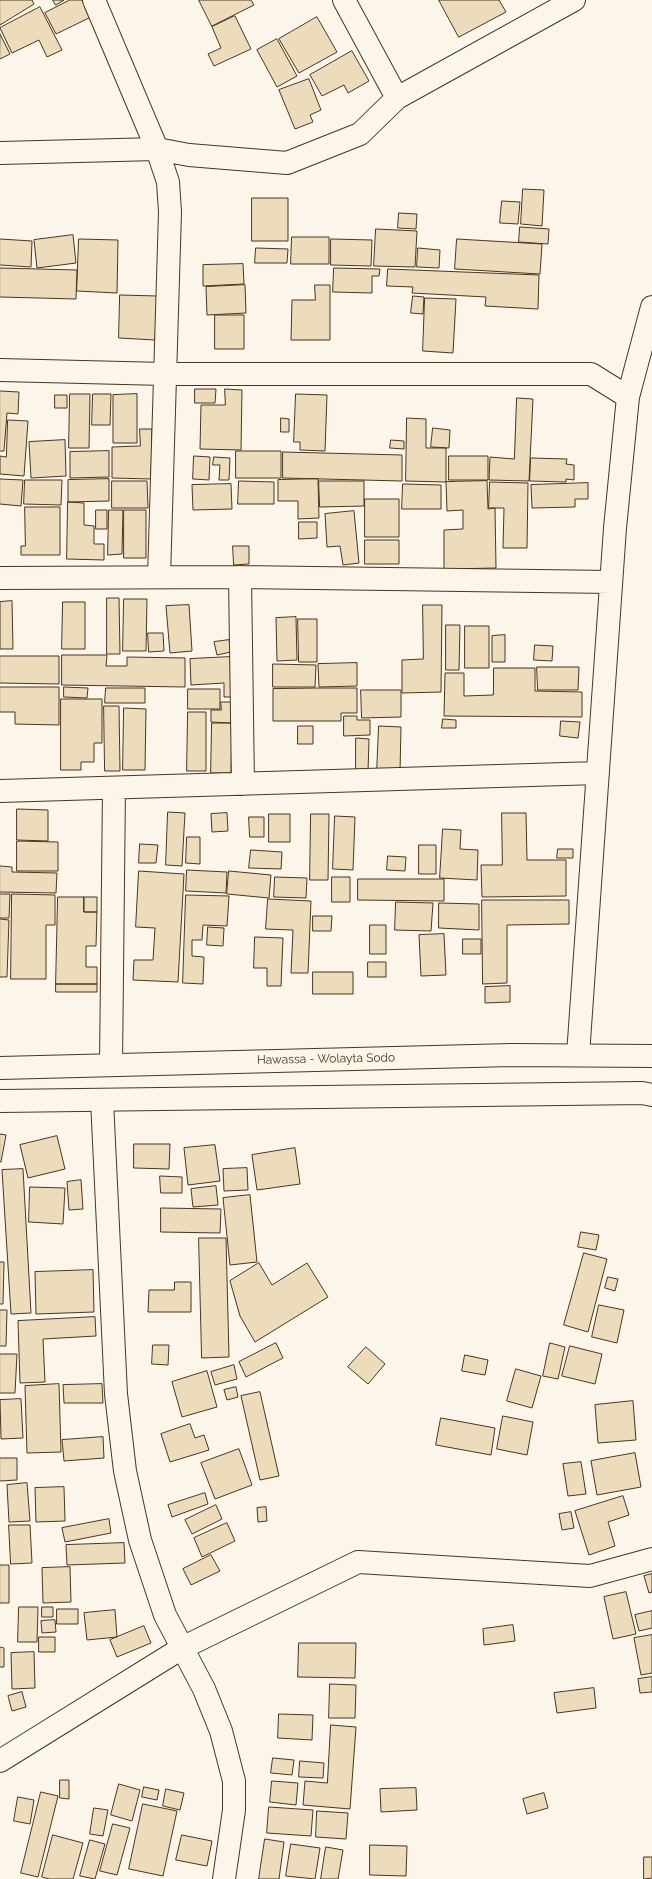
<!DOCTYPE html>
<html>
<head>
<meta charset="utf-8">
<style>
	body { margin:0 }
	canvas { display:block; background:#fbf6e9 }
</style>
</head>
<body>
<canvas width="652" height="1879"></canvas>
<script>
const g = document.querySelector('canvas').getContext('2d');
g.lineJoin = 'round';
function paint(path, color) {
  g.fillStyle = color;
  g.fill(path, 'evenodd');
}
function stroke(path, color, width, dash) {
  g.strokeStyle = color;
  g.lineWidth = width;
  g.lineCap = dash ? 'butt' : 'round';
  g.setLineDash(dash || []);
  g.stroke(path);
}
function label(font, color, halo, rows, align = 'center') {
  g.font = font + ' Raleway,sans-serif';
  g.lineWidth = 3;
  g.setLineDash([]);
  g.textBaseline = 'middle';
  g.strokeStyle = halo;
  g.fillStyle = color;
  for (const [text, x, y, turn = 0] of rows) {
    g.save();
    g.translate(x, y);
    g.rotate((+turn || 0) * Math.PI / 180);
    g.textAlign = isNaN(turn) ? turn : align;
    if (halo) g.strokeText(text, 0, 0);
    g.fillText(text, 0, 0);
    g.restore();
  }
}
const building = new Path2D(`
	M0,0H32L34,4L0,25Z
	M53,0H64L56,5Z
	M70,0H82L91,17L56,34L45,13Z
	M199,0H251L254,5L212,26Z
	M439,0H499L506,12L459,37Z
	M40,7L62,50L47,57L39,40L12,53L0,28Z
	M235,16L251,49L214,66L208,54L221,48L212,27Z
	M317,17L337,52L299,73L279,39Z
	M0,34L10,54L0,59Z
	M277,39L297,76L277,87L257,50Z
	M352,51L369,81L348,93L344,85L322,96L310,75Z
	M309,79L321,110L310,115L313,122L295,129L279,90Z
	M523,189L544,190L542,226L521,224Z
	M252,198H288V241H252Z
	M502,201L520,202L518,224L500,223Z
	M399,213L417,214L416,229L398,228Z
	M520,227L549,229L548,244L519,242Z
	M376,229L417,231L415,267L374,266Z
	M73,235L76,263L37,268L34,240Z
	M292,237H329V264H291Z
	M0,239L32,241L31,267L0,265Z
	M79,239L118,240L117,293L77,291Z
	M331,239L372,240L371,266L331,265Z
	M457,239L542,244L540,274L455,269Z
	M256,248L288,249L287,263H255Z
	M418,248L440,250L439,268L417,267Z
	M243,264L244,284L203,286V265Z
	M0,268L77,270L76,299L0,297Z
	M334,268L380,269L379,276H372V293L333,292Z
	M388,269L539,275L538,309L485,306L486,297L412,293L413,287L387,286Z
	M245,285L246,313L207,315L206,287Z
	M315,285H330V340H291L292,300H315Z
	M120,295L157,296L155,340L119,338Z
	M413,296L424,297L423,314L411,313Z
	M425,298L456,299L453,353L423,351Z
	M215,315H244V349H215Z
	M195,389H216L215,403H195Z
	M225,389L242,390L241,450L200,449L201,405H225Z
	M0,391L19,392L18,414L7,413L4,451H0Z
	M70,394H90L89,448H69Z
	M93,394H111L110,425H92Z
	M137,394V443H113V395Z
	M296,394L327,395L325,451L300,450V442H294Z
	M55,395H67V408H55Z
	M517,398L533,399L529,481L489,480L490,457L514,459Z
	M281,418L289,419V432H281Z
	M407,418L426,419V448H446V482L406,481Z
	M8,420L28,421L24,476L0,474V456L6,457Z
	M433,428L450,430L449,448L431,447Z
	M140,429H152L151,479L112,478V447L140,446Z
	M65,440L66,476L31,478L29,442Z
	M391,440L404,441V449L390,448Z
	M109,451V477L70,478V452Z
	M236,451H281V478H236Z
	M283,452L402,455V481L283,478Z
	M194,456L210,457L209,480L193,479Z
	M449,456H488V480H449Z
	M214,457L230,458L229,480H219L220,465H213Z
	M531,458L567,459L566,464L574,465V480L566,479V482L530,481Z
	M0,479L23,480L21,506L0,504Z
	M109,479V501L68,502V480Z
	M318,479L319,518L298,519V501H278V480Z
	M25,480H62L61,505L24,504Z
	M112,481H147L148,508H112Z
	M239,481L274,482V504H238Z
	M319,481H364V506L320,507Z
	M487,481L488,509L495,508L496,568L444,569V530L463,529V510L447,511L446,482Z
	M490,482L528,483L527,548H503L504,508H489Z
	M588,483V499H575V507L532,508L531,485Z
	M231,484L232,509L193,510L192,485Z
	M403,484L441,485V509H402Z
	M365,499H399V537H365Z
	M68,502L84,503V525L94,526V544H104V560L67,559Z
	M25,507H60V555H21V546H25Z
	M96,510H107V529H96Z
	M109,510H123L122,554L108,555Z
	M124,510H146V558H124Z
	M354,511L359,563L343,565L340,546L327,547L325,514Z
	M299,522H317V538L299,539Z
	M365,540H399V564H365Z
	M233,546H249V564L234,565Z
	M107,598H119L120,654H107Z
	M124,599H147L146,651H123Z
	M12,601L13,649H0V602Z
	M63,602H85V649H62Z
	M189,605L192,651L170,653L166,606Z
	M423,605H442L441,692L402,693V660L423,659Z
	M296,617L297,660L277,661L276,618Z
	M298,619H317V662H299Z
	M446,625H460L459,670H446Z
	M465,626H489V668H465Z
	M148,633H163L164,651L149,652Z
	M505,635V662H492V636Z
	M229,640L231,652L217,655L214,642Z
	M535,645L553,646L552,661L534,660Z
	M62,655H107L106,666H127V657L185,658V687L62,685Z
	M0,656H59V684L0,683Z
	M230,657L232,697H224V683L191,685L190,659Z
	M357,663V686L319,687L318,664Z
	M273,664L316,665L315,687H273Z
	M537,667H579L578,690H538Z
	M494,668H535V691L582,692V717L444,716L445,673H464V696L493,695Z
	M0,687H59V725L15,724V712H0Z
	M64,687L88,688L87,698L64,697Z
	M106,688H145V703H105Z
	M318,688H357V713H341V721H273V689Z
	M188,689H220V709H188Z
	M361,690H401V717L362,718Z
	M61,699H102V743H94V762H81V770H61Z
	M221,702H232L231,723L211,722V710H221Z
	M104,706H119L120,771H105Z
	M124,708L146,709L145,770H123Z
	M188,712H206V771H187Z
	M344,716H357V720H370V735L344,736Z
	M443,719L456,720V728H442Z
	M561,721L580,722L578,738L560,736Z
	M212,723H232L231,773H211Z
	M298,726H313V744H298Z
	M379,726L401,727L400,773L377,772Z
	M356,738L369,739L368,773L356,772Z
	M17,809L48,810V841L17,840Z
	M168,812L185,813L182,866L166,865Z
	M227,813L228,831L212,832L211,814Z
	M502,813H526L527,860H566V896L482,897L481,865H502Z
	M269,814H290V842H269Z
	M311,814H329L328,880H310Z
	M335,816L355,817L353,870L333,869Z
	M249,817H264V837H250Z
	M443,829L461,830L460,849L478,850L477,880L440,878Z
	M187,837H200V864L186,863Z
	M17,841L58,842V871H17Z
	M140,844L158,845L156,863H139Z
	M419,845H436V874H419Z
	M558,849H573V858H557Z
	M251,850L282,852L281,869L249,868Z
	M388,856L406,857L405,871L387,870Z
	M0,866L12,867V872L57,873L56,893L0,892Z
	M187,870L227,872L226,893L186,891Z
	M139,871L184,874L178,982L133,980L134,960H153L155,928L136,927Z
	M229,871L271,875L269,898L227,894Z
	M275,877L307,878L306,898L274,897Z
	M332,877H350V902H332Z
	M358,879H444V901L358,900Z
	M0,894H10L9,918H0Z
	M12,894L55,895V925H46V979H11Z
	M186,895L229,896L227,926L203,925L202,940H192V956L204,957L203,984L183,983Z
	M58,897H84V912H97L96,946H86V967H97V984H56Z
	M84,897H97V912H84Z
	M268,899L311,901L308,973H291L293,930L266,929Z
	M482,900H569V924L507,925V983L483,984Z
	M396,902L433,903L431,931L395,930Z
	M439,903L479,904V930L439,928Z
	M313,916H332L331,931H313Z
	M0,919L9,920L7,977H0Z
	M370,925H386V954H370Z
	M208,927L224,928L223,946L207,945Z
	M444,934L446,975L421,976L419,935Z
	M255,937L283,938L281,986H267V968H254Z
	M463,939H481V954H463Z
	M368,962H386V977H368Z
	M313,972H353V994H313Z
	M56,984H97V992H56Z
	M510,986V1002L485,1003V987Z
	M0,1134L6,1135L1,1162H0Z
	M57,1136L65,1169L28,1178L20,1145Z
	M134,1144H170L169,1169L134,1168Z
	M215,1145L220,1181L188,1185L184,1148Z
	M295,1148L300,1184L257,1190L252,1155Z
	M247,1168L248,1190L224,1191L223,1169Z
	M23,1169L31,1313L11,1314L2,1170Z
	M160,1176L182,1177V1193H161Z
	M81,1180L83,1209L69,1210L67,1182Z
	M216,1186L218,1205L193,1207L191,1189Z
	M30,1187L65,1188L63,1224L29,1222Z
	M250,1195L257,1262L230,1265L223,1198Z
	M161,1208L221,1209L220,1233L161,1232Z
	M581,1232L599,1235L596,1250L578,1247Z
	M199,1238H226L229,1357L202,1358Z
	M584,1253L607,1259L588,1332L564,1325Z
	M0,1262H4L3,1304H0Z
	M259,1263L272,1285L307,1263L328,1297L255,1342L240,1316L230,1281Z
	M93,1270L94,1312L36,1314L35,1272Z
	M608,1277L618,1279L615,1291L605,1288Z
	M175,1282H191V1312H148L149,1290H174Z
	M599,1305L624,1310L617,1343L592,1337Z
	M0,1310H7L6,1346H0Z
	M95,1317L96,1336L43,1339L45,1382L20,1383L18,1321Z
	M276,1343L283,1358L246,1377L239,1362Z
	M550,1343L565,1347L558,1379L543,1376Z
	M153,1345H169L168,1365L152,1364Z
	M570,1346L602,1354L595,1384L562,1376Z
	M366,1347L385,1364L368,1384L348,1367Z
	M0,1354H17L15,1393H0Z
	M465,1355L488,1360L485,1375L462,1371Z
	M234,1365L237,1379L215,1385L211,1372Z
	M516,1369L541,1376L532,1408L507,1401Z
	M207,1371L217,1407L182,1417L172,1382Z
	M59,1384L61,1452L27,1453L25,1386Z
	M102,1384L103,1403H64L63,1385Z
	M236,1387L238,1397L227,1400L224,1390Z
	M260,1392L279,1476L260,1480L241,1396Z
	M21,1399L23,1438L1,1439L0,1400Z
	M633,1401L636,1440L598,1443L595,1405Z
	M503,1416L533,1422L527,1455L497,1449Z
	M441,1418L495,1428L491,1455L436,1445Z
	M190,1424L195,1438L204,1435L209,1450L170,1462L161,1434Z
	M103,1437L104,1458L64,1461L62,1440Z
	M239,1449L252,1485L215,1499L201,1463Z
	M635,1453L641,1487L597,1495L591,1461Z
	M0,1458H17V1480L0,1481Z
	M581,1462L586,1494L568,1496L563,1464Z
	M27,1483L30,1521L9,1522L7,1485Z
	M64,1487L65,1521L36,1522L35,1488Z
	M205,1493L208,1504L172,1517L168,1505Z
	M623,1496L629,1515L608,1522L615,1546L589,1555L575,1511Z
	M216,1505L222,1519L192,1534L185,1520Z
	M266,1507L267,1521L258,1522L257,1508Z
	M571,1512L574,1528L562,1530L559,1514Z
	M109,1519L111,1533L65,1542L62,1528Z
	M227,1523L235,1541L202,1557L194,1538Z
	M9,1525H30L32,1563L11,1564Z
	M124,1543L125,1563L67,1565L66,1545Z
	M211,1555L220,1571L191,1585L183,1569Z
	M0,1565H9V1603H0Z
	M70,1567L71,1602L43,1603L42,1568Z
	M652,1574V1592L649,1593L644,1576Z
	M626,1592L636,1634L613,1639L604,1597Z
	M19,1607H38L37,1642H18Z
	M42,1607H53V1617H42Z
	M57,1609H78V1624H57Z
	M115,1610L117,1637L87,1640L84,1613Z
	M652,1611V1628L639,1631L635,1615Z
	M55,1620L56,1632L42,1633L41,1621Z
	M513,1625L515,1641L484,1645L483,1629Z
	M144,1626L151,1643L117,1657L110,1640Z
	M652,1635V1673L641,1675L634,1638Z
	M39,1637H55V1652H39Z
	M299,1643H356L355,1678L298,1677Z
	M0,1647L4,1648V1667H0Z
	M34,1652L35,1688L12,1689L11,1653Z
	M652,1677V1692L640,1693L638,1679Z
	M330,1684L356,1685L355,1718H329Z
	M594,1688L596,1708L557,1713L554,1693Z
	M22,1692L26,1707L12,1711L8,1696Z
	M279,1714L313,1715L312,1740L278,1738Z
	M331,1725L356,1727L350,1809L303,1805L305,1781L327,1783Z
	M273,1758L294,1760L292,1775L271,1773Z
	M300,1761L324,1763L323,1778L299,1777Z
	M60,1780H69V1799L60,1798Z
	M272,1781L298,1783L296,1805L270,1802Z
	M119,1784L140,1790L132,1821L111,1815Z
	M144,1787L159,1790L157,1800L142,1797Z
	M416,1788L417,1810L381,1812L380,1789Z
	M166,1789L184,1793L180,1810L163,1806Z
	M41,1792L58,1796L38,1877L21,1873Z
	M544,1793L548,1808L527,1814L523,1799Z
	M18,1797L34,1800L30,1824L14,1821Z
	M143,1804L177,1811L163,1876L129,1869Z
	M269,1807L313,1810L311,1836L267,1833Z
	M94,1808L108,1810L103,1836L90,1834Z
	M317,1811L348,1813L346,1839L316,1837Z
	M113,1824L130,1828L117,1875L100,1871Z
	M53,1835L83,1843L73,1879H49L42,1877Z
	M182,1835L212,1841L207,1866L176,1860Z
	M265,1839L284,1842L279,1879H259Z
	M90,1840L105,1844L95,1879L80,1876Z
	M291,1844L320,1848L315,1879L286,1876Z
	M370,1845L407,1846L406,1876L370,1875Z
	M326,1847L343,1850L338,1879H321Z
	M644,1857H652V1878L644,1879Z`);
const minor = new Path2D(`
	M94,0L157,149L168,182L170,212L159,577
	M397,98L574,0
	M0,153L157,149L189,155L287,163L360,134L397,98L344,0
	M0,370L165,374H591L628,397
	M240,577L243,784
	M0,578L240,577L611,582
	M0,791L598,773
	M578,1055L615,528L628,397L652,307
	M111,1065L114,788
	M102,1100L116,1394L125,1471L140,1540L165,1615L204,1689L221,1731L234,1781V1810L224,1879
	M0,1761L182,1648L358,1562L590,1576L652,1559`);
const primary = new Path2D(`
	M0,1068L512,1055L652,1056
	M0,1101L642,1093L652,1095`);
const streetNames = [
	["Hawassa - Wolayta Sodo",326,1059,-1]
];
paint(building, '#ecdcbc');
stroke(building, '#4a3520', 1);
stroke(minor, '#4a3520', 24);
stroke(primary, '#4a3520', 24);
stroke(minor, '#fbf6e9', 22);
stroke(primary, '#fbf6e9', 22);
label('12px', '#4a3520', '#fbf6e9', streetNames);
</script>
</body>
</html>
